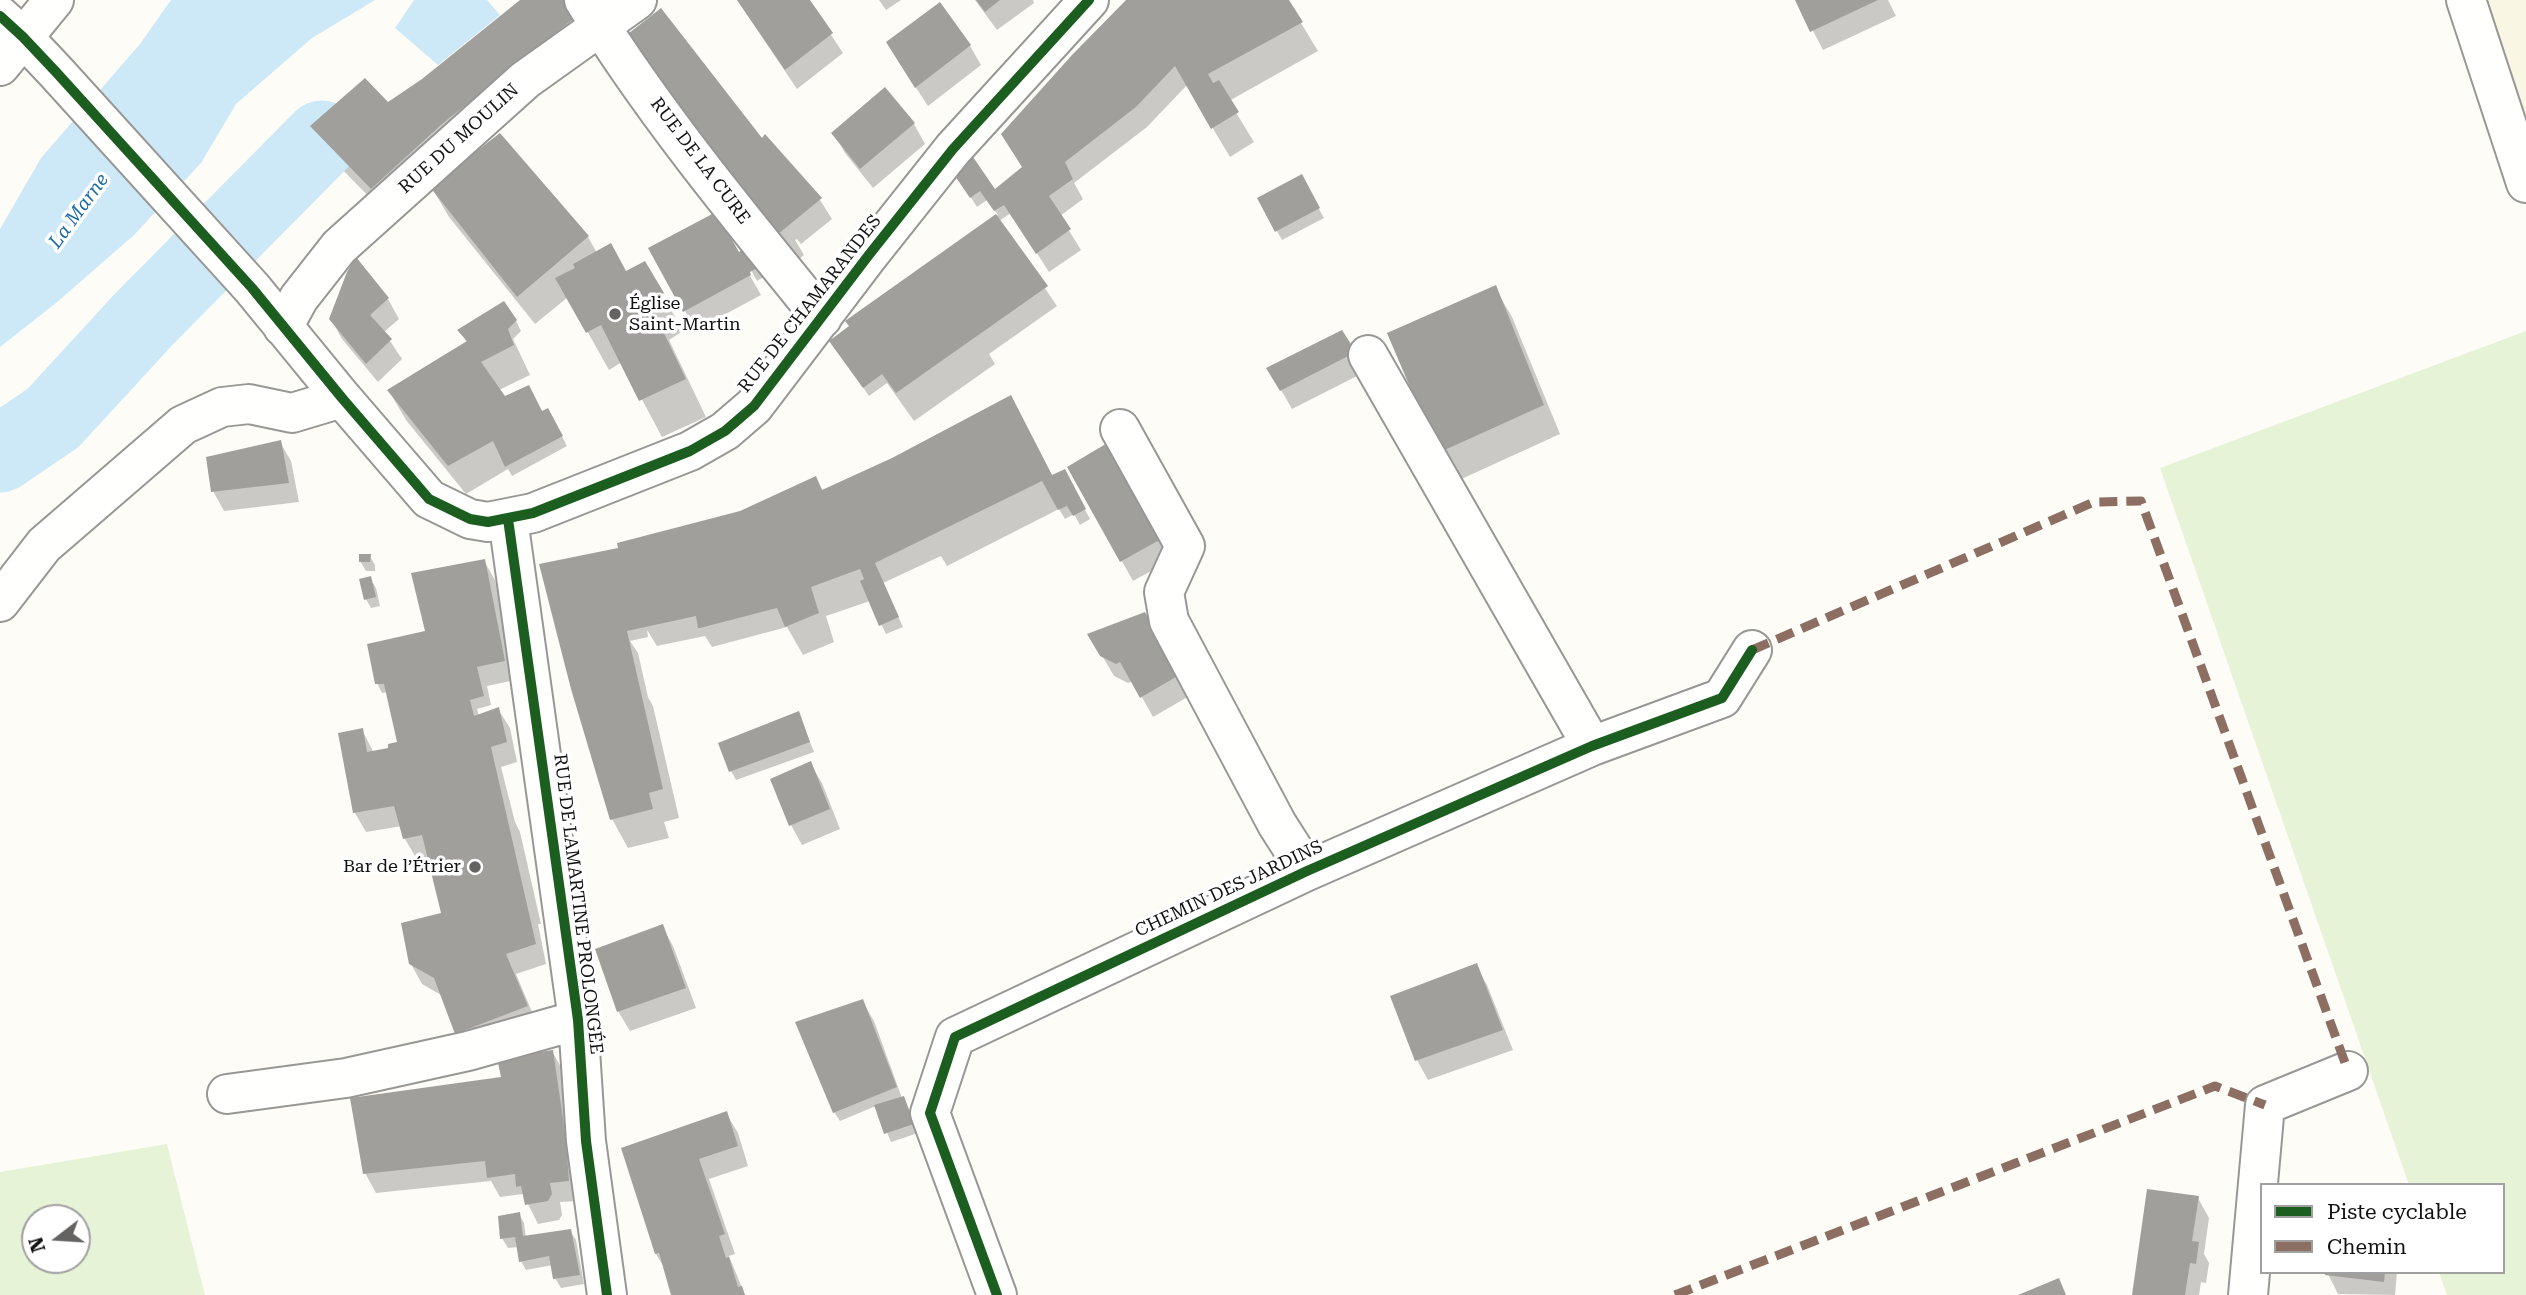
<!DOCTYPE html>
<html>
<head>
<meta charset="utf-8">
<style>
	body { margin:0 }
	#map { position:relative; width:2526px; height:1295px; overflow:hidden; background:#fdfcf7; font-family:"Roboto Serif",serif }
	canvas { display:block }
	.legend { position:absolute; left:2260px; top:1183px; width:245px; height:91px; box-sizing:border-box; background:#fff; border:2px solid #a0a0a0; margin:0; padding:9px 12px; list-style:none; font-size:21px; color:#111 }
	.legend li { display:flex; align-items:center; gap:14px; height:35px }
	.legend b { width:35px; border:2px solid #a0a0a0 }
	.north { position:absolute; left:21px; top:1204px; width:70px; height:70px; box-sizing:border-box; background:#fff; border:2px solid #a0a0a0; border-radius:50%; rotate:253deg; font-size:19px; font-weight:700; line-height:28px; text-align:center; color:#111 }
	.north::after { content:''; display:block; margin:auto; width:24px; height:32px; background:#646362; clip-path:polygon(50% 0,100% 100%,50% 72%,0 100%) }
</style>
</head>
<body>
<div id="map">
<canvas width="2526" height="1295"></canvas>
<ul class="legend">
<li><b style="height:9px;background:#1b5e20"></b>Piste cyclable</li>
<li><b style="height:9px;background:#8d6e63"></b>Chemin</li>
</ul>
<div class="north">N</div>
</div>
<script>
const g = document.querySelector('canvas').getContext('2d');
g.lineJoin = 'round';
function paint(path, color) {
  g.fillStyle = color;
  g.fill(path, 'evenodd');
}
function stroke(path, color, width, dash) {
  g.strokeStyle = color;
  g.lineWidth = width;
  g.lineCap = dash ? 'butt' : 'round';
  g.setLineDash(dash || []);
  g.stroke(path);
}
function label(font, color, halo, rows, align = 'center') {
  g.font = font + ' "Roboto Serif",serif';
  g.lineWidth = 7;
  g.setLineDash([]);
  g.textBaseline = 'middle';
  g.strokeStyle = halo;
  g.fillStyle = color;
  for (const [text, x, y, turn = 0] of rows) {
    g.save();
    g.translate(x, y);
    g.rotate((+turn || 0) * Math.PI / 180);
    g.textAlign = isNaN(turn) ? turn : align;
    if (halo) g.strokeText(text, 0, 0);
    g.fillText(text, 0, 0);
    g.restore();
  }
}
const farmland = new Path2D(`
	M2480,0H2526V145Z`);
const green = new Path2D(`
	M2526,331V1295H2447L2439,1272H2503V1185H2409L2160,468Z
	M167,1144L205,1295H0V1172ZM35,1218H77V1260H35Z`);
const water = new Path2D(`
	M171,0H375L312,38L236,104L201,163L134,235L56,303L0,347V229L41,158L140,44Z
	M414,0H487L500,15L438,65L395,28Z`);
const shadow = new Path2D(`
	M523,0H573L592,32L389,217L329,156L312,127L388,105L423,80Z
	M737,0H808L843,53L797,89Z
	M879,0H901L886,10Z
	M975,0H1033L1034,3L997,30Z
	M1129,0H1287L1318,51L1229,101L1254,142L1230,157L1187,85L1147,127L1074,183L1083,199L1060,216L1081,250L1049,272L1011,213L999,221L1057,306L989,354L995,364L914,421L887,383L869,396L837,350L851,327L848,322L998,215L987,200L977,207L957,176L999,198L1023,168Z
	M1797,0H1888L1896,16L1823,50Z
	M970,46L981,65L928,106L899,62Z
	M639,69L761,140L765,137L820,200L832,219L801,244L797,239L795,240L804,255L790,266Z
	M914,124L925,144L873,188L845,153L834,133Z
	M500,136L588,237L597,253L626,273L644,263L683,331L669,340L706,417L662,437L622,362L609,370L568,297L535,324L449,217L432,188Z
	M1301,176L1324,218L1282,240L1259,199Z
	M715,214L761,295L696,330L685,311Z
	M741,252L767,275L757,281Z
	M1495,288L1512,317L1560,434L1457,481L1440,452Z
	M388,299L399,319L384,332L402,359L378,382L342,339L331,319Z
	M516,321L521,331L513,339L530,375L499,390L504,398L543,413L553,419L567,446L512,476L508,469L466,494L406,420L389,391L467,343L460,331Z
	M1342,332L1365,372L1292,409L1269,369Z
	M280,442L291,461L299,502L224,511L213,491Z
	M1108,445L1173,559L1133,581L1069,467Z
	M1064,471L1090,519L1080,525L1074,514L1065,519L1059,509L947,566L941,556L883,583L903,627L886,634L870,601L826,616L834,642L803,655L787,627L712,647L705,636L657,646L647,630L648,637L630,641L638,653L648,697L653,706L679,818L664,822L669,838L628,848L612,819L621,549L740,513L816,478L823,492L1053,477Z
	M370,556L375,565V571H366L360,561Z
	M484,561L495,580L515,680L487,686L491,705L477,709L479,716L498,709L510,728L517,762L501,767L515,822L520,832L541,924H538L546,964L516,974L538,1026L468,1053L456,1033L441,995L422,984L411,964L443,915L431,866L422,868L405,839L402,826L366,832L355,813L362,730L374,753L390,749L399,743L388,692L382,693L377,683L427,632Z
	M370,578L376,588L380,606L371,608L366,599Z
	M1144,614L1191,695L1153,717L1133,681L1128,683L1114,676L1090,635Z
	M798,713L814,752L736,780L731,771Z
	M810,763L822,783L840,829L802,845L791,825L772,780Z
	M662,926L673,946L696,1008L630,1031L618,1011Z
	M1476,966L1487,985L1513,1050L1428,1080L1417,1060Z
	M862,1001L874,1021L902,1098L908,1107L918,1133L891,1142L876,1106L840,1121L834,1112Z
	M552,1051L563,1071L580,1201L560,1202L562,1215L559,1220L538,1224L523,1194L500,1197L491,1181L376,1193L365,1173Z
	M726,1113L738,1133L748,1166L709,1179L735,1254L729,1256L745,1295H673L665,1269L656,1254L623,1149Z
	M2198,1198L2209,1218L2204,1254L2209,1263L2206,1283L2201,1282L2199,1295H2135Z
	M519,1214L524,1223L526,1238L570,1231L576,1240L584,1284L561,1288L555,1278L553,1265L526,1270L521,1261L518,1247L508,1248L502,1238Z
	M2327,1272H2397L2395,1295L2338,1294Z`);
const river = new Path2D(`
	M0,454L53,418L143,320L322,139`);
const building = new Path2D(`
	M520,0H575L583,11L442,124L371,189L310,126L365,78L388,102L422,79Z
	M737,0H810L833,33L785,70Z
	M976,0H1000L985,12Z
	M1126,0H1289L1303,22L1208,74L1213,83L1219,80L1239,112L1211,129L1175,66L1136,107L1065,162L1073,179L1049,196L1071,229L1036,254L1004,205L994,211L980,191L970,198L955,176L973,157L995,189L1022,167L1001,134L1072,55Z
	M1795,0H1878L1810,32Z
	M940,2L971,45L915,88L886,42Z
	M661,8L762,138L765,134L822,198L772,239L620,40Z
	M885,87L915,123L860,169L831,133Z
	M500,133L589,236L517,297L430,187Z
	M1302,174L1320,208L1275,232L1257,198Z
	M716,212L739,252L750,245L764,264L750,272L751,275L683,312L648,248Z
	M996,214L1048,286L896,393L882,374L863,388L829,341L849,326L845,321Z
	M611,243L626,271L645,261L664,293L649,302L686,379L639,401L601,325L586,333L555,278L575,268L573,264Z
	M356,257L389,298L370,315L392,339L366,364L329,319L347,272Z
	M1496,285L1544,405L1438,453L1387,333Z
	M504,301L517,320L508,329L514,345L481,362L505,396L529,385L542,411L548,408L563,436L505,467L493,441L448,466L387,390L467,341L457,330Z
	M1342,330L1356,352L1280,391L1266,368Z
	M1011,395L1052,475L1065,469L1086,509L1073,516L1067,506L1058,510L1042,481L875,563L899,617L879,626L860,581L864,579L860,569L811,587L819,613L785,627L777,608L700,628H698L696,616L627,631L663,789L649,793L653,809L610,820L571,689L539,564L618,548L617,543L740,511L816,476L822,490L892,458Z
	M281,440L289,483L211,492L206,457Z
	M1109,442L1163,538L1120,562L1067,467Z
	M359,554H371L370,562H359Z
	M485,559L505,661L477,667L484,696L470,700L474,716L499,707L507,742L491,747L536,944L506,954L528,1006L455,1034L434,978L409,964L401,923L441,913L422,835L403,839L394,806L353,813L338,733L363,728L367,752L388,748V744L397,742L384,684H375L367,644L425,631L411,573Z
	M371,576L376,597L364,600L359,579Z
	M1145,612L1181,674L1140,698L1120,662L1116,664L1100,656L1087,634Z
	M799,711L810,742L729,772L718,743Z
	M811,761L830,809L789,826L770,779Z
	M663,924L686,988L617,1012L595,949Z
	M1477,963L1503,1030L1415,1061L1390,996Z
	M863,999L897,1087L833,1113L795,1022Z
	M553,1050L566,1139L569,1181L550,1183L552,1194L548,1201L525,1205L521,1186L516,1187L515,1174L487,1178L485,1161L363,1174L350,1098L501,1077L497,1058Z
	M904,1096L914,1124L884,1134L874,1105Z
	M727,1111L738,1146L699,1159L725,1234L719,1236L726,1258L729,1257L738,1287L742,1286L745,1295H671L659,1253L655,1254L621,1148Z
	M2147,1189L2199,1196L2192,1241L2199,1242L2196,1264L2190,1263L2185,1295H2132Z
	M520,1212L523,1236L571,1229L580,1275L553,1279L549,1256L519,1262L515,1237L500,1239L498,1216Z
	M2325,1272H2385L2384,1282L2325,1275Z
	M2059,1278L2066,1295H2018Z`);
const minor = new Path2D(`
	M584,0C653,112 739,216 822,318
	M2466,0L2526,183
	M0,16L23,37L56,72L252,288L342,398L429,499L470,519L488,522L533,513L690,451L725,431L754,406L868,256L953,149L1089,0
	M0,66L54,0
	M283,327L299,298L339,247L525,80L637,0
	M1368,355L1592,746
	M1120,429L1185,546L1164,592L1169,621L1277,824L1307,871
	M508,519L578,1020L586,1141L607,1295
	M0,602L44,545L183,425L222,407L249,404L292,413L342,398
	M227,1094L346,1078L468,1051L578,1020
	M997,1295L930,1113L955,1037L1307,871L1592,746L1722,698L1752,650
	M2248,1295L2265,1105L2348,1071`);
const quiet = new Path2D(`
	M1752,650L2094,502L2141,501L2348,1071
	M1675,1295L2215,1086L2265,1105`);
const cycleway = new Path2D(`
	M0,16L23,37L56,72L252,288L342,398L429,499L470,519L488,522L533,513L690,451L725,431L754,406L868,256L953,149L1089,0
	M508,519L578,1020L586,1141L607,1295
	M997,1295L930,1113L955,1037L1307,871L1592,746L1722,698L1752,650`);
const markers = [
	[615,314,7,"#646362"],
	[475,867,7,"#646362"]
];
const streetNames = [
	["RUE DU MOULIN",459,139,-42],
	["RUE DE LA CURE",700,161,53],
	["RUE DE CHAMARANDES",810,304,-52],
	["CHEMIN DES JARDINS",1229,889,-25],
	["RUE DE LAMARTINE PROLONGÉE",578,904,83]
];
const poiNames = [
	["Église",629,304],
	["Saint-Martin",629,325],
	["Bar de l’Étrier",461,867,"right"]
];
const waterNames = [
	["La Marne",79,211,-54]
];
paint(farmland, '#f9f7e4');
paint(green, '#e7f3d7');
paint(water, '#cde8f7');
paint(shadow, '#0003');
stroke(river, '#cde8f7', 77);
paint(building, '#a19f9c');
stroke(minor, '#979795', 42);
stroke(minor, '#fffffe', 38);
stroke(quiet, '#8d6e63', 9, [18, 9]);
stroke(cycleway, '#1b5e20', 10);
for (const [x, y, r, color] of markers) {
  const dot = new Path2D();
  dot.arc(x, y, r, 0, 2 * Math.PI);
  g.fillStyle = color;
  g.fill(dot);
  stroke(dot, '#fff', 2.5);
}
label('18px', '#111', '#fff', streetNames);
label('18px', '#111', '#fff', poiNames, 'left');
label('italic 19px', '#1768a6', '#fff', waterNames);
</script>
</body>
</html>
